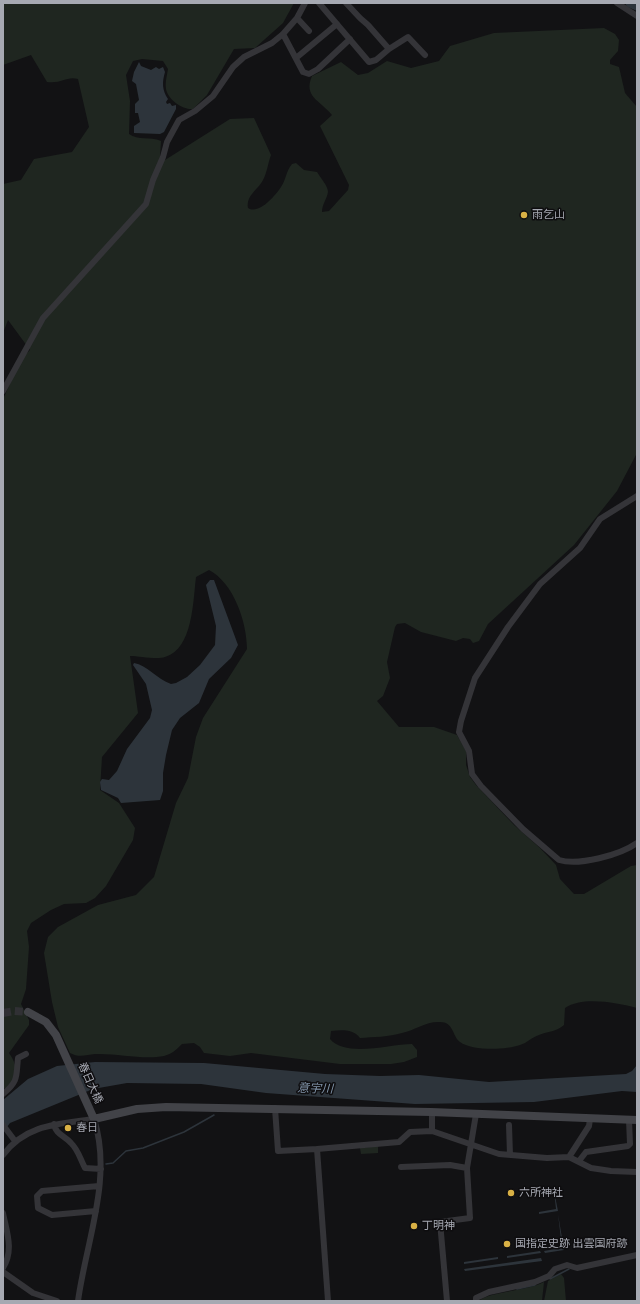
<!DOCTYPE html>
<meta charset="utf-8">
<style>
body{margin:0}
#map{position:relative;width:640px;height:1304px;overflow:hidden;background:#121214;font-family:"Fira Sans Condensed",sans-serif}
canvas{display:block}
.frame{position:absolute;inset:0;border:4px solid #a6a9b2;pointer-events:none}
</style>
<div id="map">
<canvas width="640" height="1304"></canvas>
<div class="frame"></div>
</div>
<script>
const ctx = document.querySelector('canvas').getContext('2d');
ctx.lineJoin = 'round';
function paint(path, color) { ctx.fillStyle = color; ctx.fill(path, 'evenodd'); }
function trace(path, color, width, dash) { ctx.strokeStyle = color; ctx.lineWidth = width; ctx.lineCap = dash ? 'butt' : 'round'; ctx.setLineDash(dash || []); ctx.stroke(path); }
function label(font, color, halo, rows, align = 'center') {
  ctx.font = font + ' "Fira Sans Condensed","Noto Sans JP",sans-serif'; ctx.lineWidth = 3; ctx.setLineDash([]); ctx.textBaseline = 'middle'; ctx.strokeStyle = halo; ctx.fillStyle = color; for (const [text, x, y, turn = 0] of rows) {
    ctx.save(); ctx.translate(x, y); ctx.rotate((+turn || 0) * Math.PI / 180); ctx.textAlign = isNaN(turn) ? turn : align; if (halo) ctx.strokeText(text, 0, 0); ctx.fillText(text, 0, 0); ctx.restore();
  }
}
const green = new Path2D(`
 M3,3h291l-11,20 -28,25 -21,1 -27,46 -14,14c-10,1 -25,-9 -27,-20 -1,-7 1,-13 2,-20l-5,-8 -21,-2 -9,2 -7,14 4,26 -1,33c9,7 21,2 32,7l-1,15 5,4 65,-41 24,-1 17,37c-3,8 -4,18 -8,25 -5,10 -17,15 -15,28 11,7 27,-12 33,-21 5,-7 5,-16 11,-23l4,-1 8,7 13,2c3,5 11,14 11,20 -1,7 -6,12 -6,20l7,-1 19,-21 1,-5 -29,-59 12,-11c-12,-15 -29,-18 -20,-39l29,-14 17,13 10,-2 19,-12 24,7 28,-7 11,-15 44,-13 110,-5 11,6 4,6 -1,11 -8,9v4l9,3 6,26 12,14v346l-20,38 -43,54 -86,79 -9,17 -6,2 -3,-4 -7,-1 -7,3 -35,-9 -16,-9 -8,1 -2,3 -8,35 3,16 -7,18 -6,5 22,26h35l23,8 9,16v14l4,12 6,8 38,40 26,23 16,17 4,14 14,15h10l47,-28 6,-1v143c-20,-5 -54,-12 -72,0l-1,17c-8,7 -16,6 -25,10 -7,2 -12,8 -19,10 -14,5 -48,6 -60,-3 -8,-6 -6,-20 -20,-20 -13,-1 -25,8 -38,11 -13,4 -29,4 -42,5 -7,-9 -18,-8 -29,-7l-1,8c16,19 60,5 82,5l5,6v7l-13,5 -13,2h-51l-89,-11 -21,3 -26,-3 -4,-6 -6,-4 -12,1c-5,5 -10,10 -18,12 -21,4 -47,-3 -69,-2 -9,1 -16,4 -25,-1l-12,-26 -6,-25 -8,-49 4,-16 10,-10 40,-22 38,-10 18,-18 22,-74 12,-25 8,-41 7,-19 44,-69c0,-26 -13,-66 -38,-79l-13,7c-3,24 -3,72 -31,80 -8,3 -26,-1 -35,-1l8,57 -36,44 -2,33 19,13 16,25 -2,12 -27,46 -11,12 -9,5 -22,1 -13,6 -20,13 -4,8 2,16 -3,42 -5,15 8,16v5l-20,28c9,12 8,22 1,34l-7,2v-690l19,-41 8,-8 -22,-30 -5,13v-149l18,-4 13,-21 38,-7 17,-25 -11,-48c-12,-3 -16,5 -31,3l-16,-27 -28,10z
 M378,1146v7l-17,1 -1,-6z
 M561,1274l3,4 2,23h-22l4,-20z
 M544,1282l-2,19h-63c8,-9 49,-10 65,-19z`);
const water = new Path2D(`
 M139,62l2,4 10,4 5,-3 3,2 4,-2 2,5c-3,10 -3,18 3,27l-2,3 1,2 3,-1 2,3 4,-1v4l-12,23 -4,2 -26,-1v-7l6,-4 -2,-9h-3v-9l4,-4 -3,-16 -4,-3 2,-9z
 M210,580h4l24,65 -7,13 -22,21 -10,24 -19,15 -8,12 -6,25 -3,18v18l-3,9 -39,3 -3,-5 -17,-8 -1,-8 2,-3 7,1 8,-9 10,-22 23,-31 2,-8 -6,-26 -13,-19 1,-2c13,2 23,16 37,21l5,-1 11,-6 13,-12 15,-20 1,-19 -10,-41z
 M95,1062l109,1 121,11 55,2 39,-1 70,7 137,-8 6,-3 5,-6v27l-15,-1 -88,11 -119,2 -149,-11 -65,-9 -74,-1 -34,6 -83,34 -7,9v-32l25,-21 29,-13z
 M554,1191l4,20 -19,3v-2l17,-3z
 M558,1214l6,36 -19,3 -1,-2 18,-3z
 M540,1251l1,2 -34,5v-2z
 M498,1257v2l-34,5v-2z
 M541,1258l1,3 -77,10 -1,-2z`);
const stream = new Path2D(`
 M106,1164l7,-1 13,-12 17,-3 41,-16 30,-17
 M550,1279l19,-10
 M517,1289l18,-4`);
const river = new Path2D(`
 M630,3l7,3`);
const secondaryTunnel = new Path2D(`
 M3,1013l11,-2 14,1`);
const street = new Path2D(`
 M319,3l50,59 7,-2 13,-11
 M346,3l14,15 8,7 21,24 19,-12 17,18
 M617,3l20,13
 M297,18l12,13
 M283,34l20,38 6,2 9,-5 32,-30
 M296,58l41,-34
 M3,391l40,-73 103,-114 7,-24 10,-23 4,-15 12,-22 16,-9 18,-15 20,-29 11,-10 28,-14 11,-9 14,-16 8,-15
 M637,496l-37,23 -20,29 -40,36 -32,43 -33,51 -14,43 -2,11 10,19 3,23 9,12 42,43 36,31c20,6 61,-5 78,-17
 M3,1094c16,-13 13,-18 15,-36l8,-4
 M275,1108l3,43 39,-2 11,152
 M54,1124c2,11 10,11 17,19 8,8 9,16 14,25l16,1
 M3,1125l12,16
 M509,1125l1,30
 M432,1131l67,23 48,4 22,-1 22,11 20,3 26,1
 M317,1149l82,-7 11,-10 22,-1v-19
 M3,1155c23,-31 56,-31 91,-36 19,59 -8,123 -16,182
 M569,1157l20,-31 1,-7
 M579,1161l7,-9 42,-6 2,-2 -1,-24
 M401,1167l49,-2 17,3
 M96,1211l-44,4 -14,-7 -1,-12 5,-5 57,-5
 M3,1213c4,20 11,37 0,55
 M3,1272l30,21 24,8
 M447,1301l-7,-79 30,-4 -3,-50 9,-54
 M476,1301v-3l13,-6 46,-10 14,-6 6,-7 12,-4 10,3 60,-13`);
const secondary = new Path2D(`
 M28,1012l18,10 10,13 38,84 43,-10 29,-2 265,5 206,8`);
const markers = [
 [524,215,4,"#d9b145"],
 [68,1128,4,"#d9b145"],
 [511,1193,4,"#d9b145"],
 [414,1226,4,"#d9b145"],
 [507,1244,4,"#d9b145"]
];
const poiNames = [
 ["雨乞山",532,215],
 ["春日",76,1128],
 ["六所神社",519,1193],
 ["丁明神",422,1226],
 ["国指定史跡 出雲国府跡",515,1244]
];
const streetNames = [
 ["春日大橋",90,1083,66]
];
const waterNames = [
 ["意宇川",315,1089,2]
];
paint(green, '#1f2620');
paint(water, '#2d343b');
trace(stream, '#2d343b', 1.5);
trace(river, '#2d343b', 9);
trace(secondaryTunnel, '#303034', 8, [8, 4]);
trace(street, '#343438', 6);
trace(secondary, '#424348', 8);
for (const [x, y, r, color] of markers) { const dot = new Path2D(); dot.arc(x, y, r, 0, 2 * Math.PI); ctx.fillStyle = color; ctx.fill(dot); trace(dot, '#0e0d0f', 1.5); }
label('11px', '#a6a9b2', '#0e0d0f', poiNames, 'left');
label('11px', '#a6a9b2', '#0e0d0f', streetNames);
label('italic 12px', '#8194a9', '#0e0d0f', waterNames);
</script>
